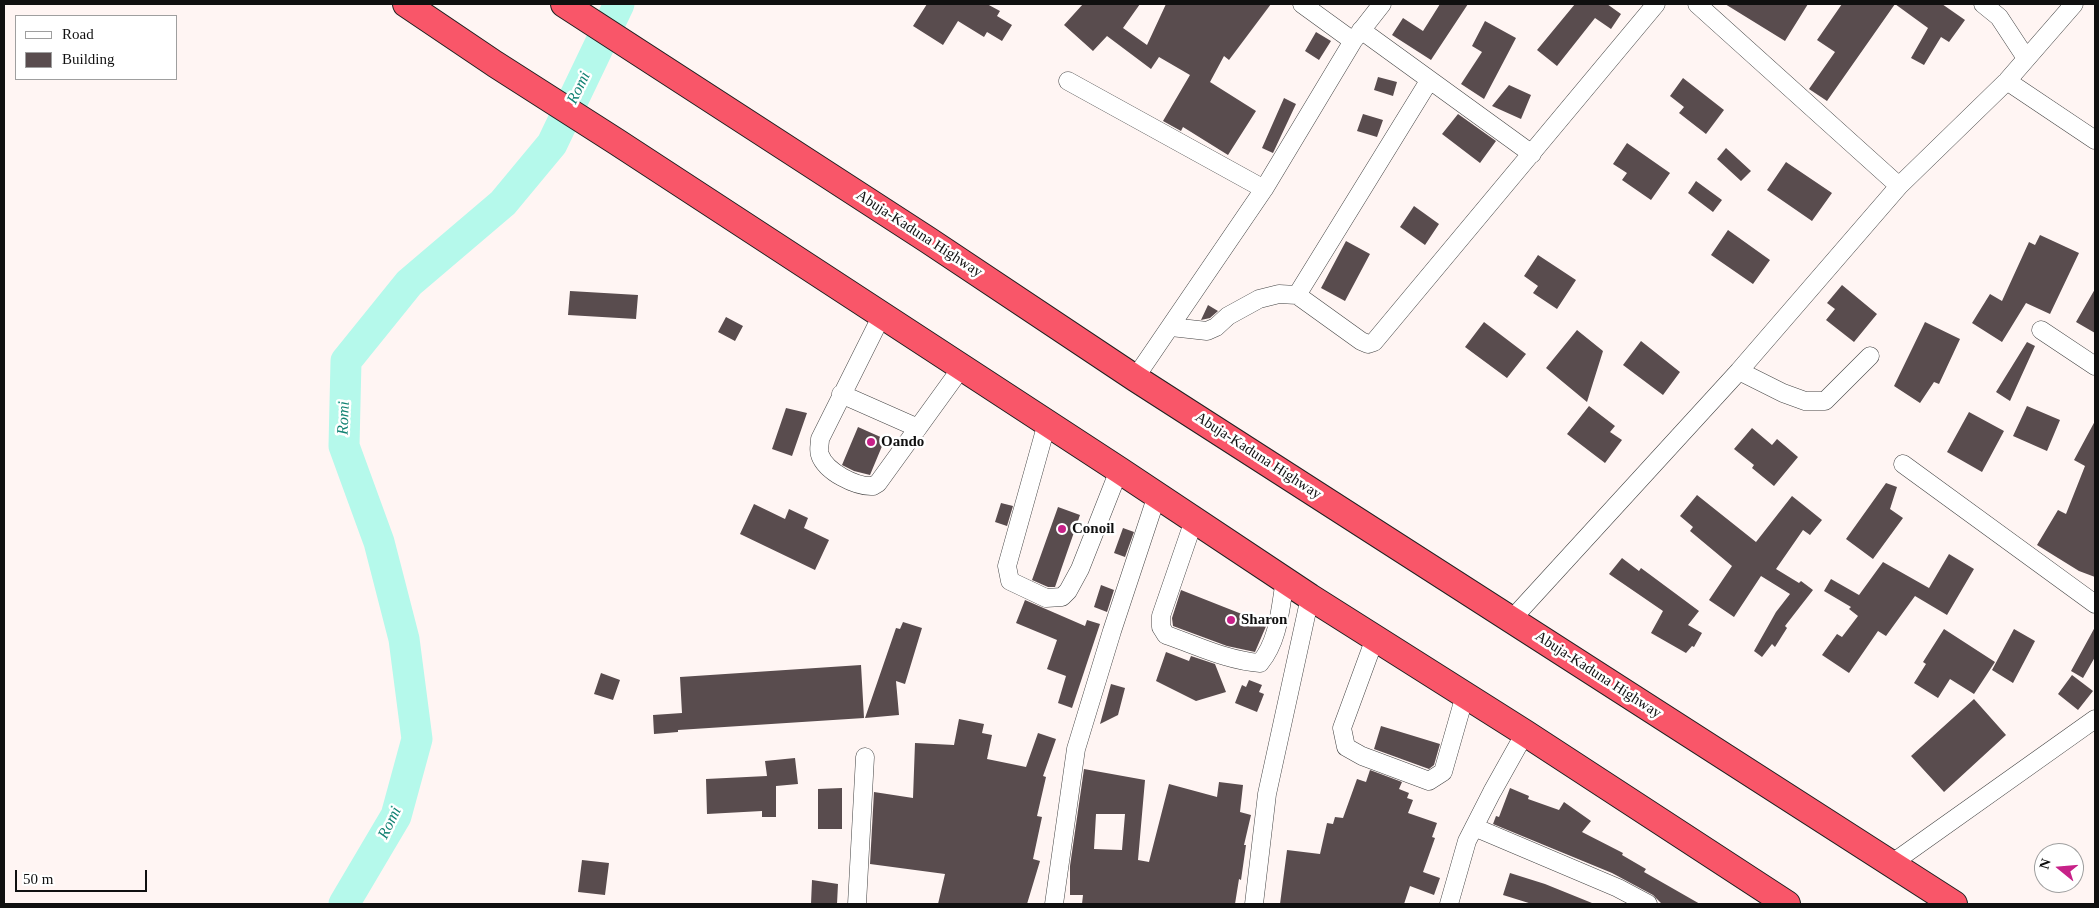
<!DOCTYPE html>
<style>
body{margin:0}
#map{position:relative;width:2099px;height:908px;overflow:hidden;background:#fff5f3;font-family:"Times New Roman",serif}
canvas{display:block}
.frame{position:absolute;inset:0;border:5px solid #101010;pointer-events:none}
.legend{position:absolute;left:15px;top:15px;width:162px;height:65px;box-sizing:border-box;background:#fff;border:1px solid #9f9f9f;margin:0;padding:6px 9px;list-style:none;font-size:15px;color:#101010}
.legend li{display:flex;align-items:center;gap:10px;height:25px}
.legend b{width:25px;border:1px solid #9f9f9f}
.north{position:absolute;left:2034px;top:843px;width:50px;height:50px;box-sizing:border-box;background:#fff;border:1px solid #9f9f9f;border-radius:50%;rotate:287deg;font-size:14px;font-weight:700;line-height:20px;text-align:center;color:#101010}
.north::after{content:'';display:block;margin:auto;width:18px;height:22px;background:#c72188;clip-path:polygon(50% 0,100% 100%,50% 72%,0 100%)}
.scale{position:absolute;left:15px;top:870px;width:132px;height:22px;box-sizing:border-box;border:2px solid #101010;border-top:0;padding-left:6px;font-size:15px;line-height:18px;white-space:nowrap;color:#101010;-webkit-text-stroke:4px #fff;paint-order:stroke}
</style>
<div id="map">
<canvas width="2099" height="908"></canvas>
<div class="frame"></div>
<ul class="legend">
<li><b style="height:6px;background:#fff"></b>Road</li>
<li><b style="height:14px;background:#594c4e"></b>Building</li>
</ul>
<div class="north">N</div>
<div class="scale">50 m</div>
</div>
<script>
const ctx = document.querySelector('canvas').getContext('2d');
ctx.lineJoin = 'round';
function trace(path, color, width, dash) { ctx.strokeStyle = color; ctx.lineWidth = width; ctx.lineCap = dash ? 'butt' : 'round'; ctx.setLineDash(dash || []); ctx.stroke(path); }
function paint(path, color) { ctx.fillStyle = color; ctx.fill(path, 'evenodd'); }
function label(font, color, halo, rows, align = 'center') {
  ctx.font = font + ' "Times New Roman",serif'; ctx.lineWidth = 5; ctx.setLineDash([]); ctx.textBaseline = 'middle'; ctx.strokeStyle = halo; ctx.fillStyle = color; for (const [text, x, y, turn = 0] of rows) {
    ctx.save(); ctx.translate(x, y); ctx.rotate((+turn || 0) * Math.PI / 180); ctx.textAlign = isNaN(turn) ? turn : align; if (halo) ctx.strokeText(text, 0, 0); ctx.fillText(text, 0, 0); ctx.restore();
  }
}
const river = new Path2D(`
 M344,904l52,-88 21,-77 -13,-100 -25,-97 -35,-96 2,-85 63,-78 94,-80 49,-59 67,-140`);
const building = new Path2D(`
 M927,4h60l13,7 -3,5 15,9 -10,16 -15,-9 -3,5 -26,-16 -15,24 -30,-19z
 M1083,4h57l-17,24 24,17 19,-41h105l-42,56 -5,-4 -14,26 46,29 -28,44 -45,-28 -2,4 -18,-10 27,-46 -31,-18 -8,12 -44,-33 -14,15 -29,-26z
 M1440,4h28l-37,56 -39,-25 11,-17 20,13z
 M1575,4h32l14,10 -10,15 -16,-11 -38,48 -20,-16z
 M1725,4h83l-23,37z
 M1842,4h100l23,16 -16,22 -8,-5 -17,28 -13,-7 17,-30 -33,-24 -68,97 -18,-12 26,-37 -18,-12z
 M1485,21l31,17 -32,61 -23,-15 21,-32 -10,-6z
 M1316,32l15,9 -12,19 -14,-9z
 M1378,77l19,5 -4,14 -19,-6z
 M1683,78l41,32 -18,24 -27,-21 5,-6 -14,-11z
 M1509,85l22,10 -10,24 -29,-13z
 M1284,98l12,6 -23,49 -11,-5z
 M1363,114l20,6 -6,17 -20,-6z
 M1458,114l38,27 -16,22 -38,-29z
 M1627,143l43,30 -19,27 -29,-20 5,-7 -14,-9z
 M1726,148l25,23 -10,10 -24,-22z
 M1786,162l46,31 -20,28 -45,-31z
 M1696,181l26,19 -9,12 -25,-19z
 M1414,206l25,18 -14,21 -25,-18z
 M1728,230l42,30 -17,24 -42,-29z
 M2040,235l39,18 -29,61 -24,-11 -24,39 -30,-19 18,-29 12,7 27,-59 6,3z
 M1346,241l24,13 -25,47 -24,-13z
 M1538,255l38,25 -19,29 -24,-16 5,-7 -14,-10z
 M1842,285l35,29 -23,28 -28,-22 9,-11 -8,-6z
 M2095,289v44l-19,-11z
 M570,291l68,4 -2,24 -68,-4z
 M1208,305l10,6 -8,7 -9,2z
 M726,317l17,9 -8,15 -17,-9z
 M1484,322l42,32 -19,24 -42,-31z
 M1925,322l35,17 -21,45 -5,-2 -14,21 -26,-17z
 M1577,330l26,21 -16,51 -41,-34z
 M1641,341l39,31 -17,23 -40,-30z
 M2027,342l8,4 -25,55 -14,-9z
 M1589,406l26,20 -5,6 12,8 -17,23 -38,-29z
 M2027,406l33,14 -13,31 -34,-15z
 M786,408l21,5 -15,43 -20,-7z
 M1969,412l35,19 -22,41 -35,-20z
 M2095,421v156l-16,-6 -42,-26 21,-35 8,4 19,-48 -11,-6z
 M858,427l27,12 -15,36 -16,-4 -12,-6z
 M1752,428l20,17 5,-6 21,18 -24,29 -22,-18 2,-3 -20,-16z
 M1886,483l11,4 -7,22 13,9 -30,41 -27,-20z
 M1697,495l59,47 36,-46 30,24 -12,15 -7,-5 -27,39 23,14 2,-2 12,9 -28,36 2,2 -12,19 -3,-3 -10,13 -8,-6 22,-39 14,-18 -29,-18 -27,41 -25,-17 23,-34 -42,-35 3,-4 -13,-11z
 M1001,503l12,3 -6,20 -12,-4z
 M754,504l31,15 4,-10 19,9 -4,10 25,12 -14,30 -75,-36z
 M1058,507l22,8 -25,72h-7l-16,-7z
 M1123,528l11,4 -9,25 -11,-4z
 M1949,554l25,15 -27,46 -32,-19 -29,40 -8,-5 -29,42 -27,-18 15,-21 5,3 16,-21 -9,-7 2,-2 -27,-16 7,-12 28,16 24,-33 46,26z
 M1622,558l17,13 2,-3 58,43 -11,14 14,8 -8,14 -2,-1 -6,7 -35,-20 12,-22 -54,-37z
 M1101,585l13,5 -7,22 -13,-5z
 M1181,590l86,34 -12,28 -28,-6 -54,-20 -1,-8z
 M1025,600l60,26 2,-6 13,4 -28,84 -14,-5 8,-27 -19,-7 10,-29 -41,-17z
 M903,622l19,6 -17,56 -9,-3 3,34 -34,3 31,-90 4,1z
 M2095,627v30l-12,21 -12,-7z
 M1944,629l51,33 -21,32 -24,-15 -12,19 -24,-15 12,-19 -3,-2z
 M2014,629l21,12 -22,42 -21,-13z
 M1166,652l23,9 2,-5 24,8 11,28 -30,9 -40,-20z
 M861,665l3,53 -186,12v2l-24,2 -1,-19 29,-2 -2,-36z
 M601,673l19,7 -7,20 -19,-6z
 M2072,675l21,16 -15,19 -20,-16z
 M1249,680l13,5 -3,7 5,2 -7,18 -22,-9 7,-18 4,2z
 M1111,684l14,4 -7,27 -18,9z
 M1974,699l32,36 -62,57 -33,-36z
 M959,719l25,5 -2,9 10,2 -5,24 39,8 12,-34 18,6 -13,37 3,1 -9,39 5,1 -9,42 7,2 -13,43h-89l7,-30 -75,-10 4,-72 39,6 2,-55 39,2z
 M1381,726l59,18 -6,21 -5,4 -55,-20z
 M795,758l3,26 -22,2v31h-14v-6l-55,3 -1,-35 61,-3 -2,-15z
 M1084,769l61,11 -7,80 11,2 20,-78 48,13 2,-15 24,3 -3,27 11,3 -7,30h2l-5,35 -2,-1 -4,25h-153l1,-9h-13v-29zM1096,814h29l-3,36 -28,-1z
 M1370,770l32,12 -3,7 10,4 -2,5 6,2 -5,13 29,10 -5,14 3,1 -12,34 17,6 -6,17 -24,-9 -6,18h-124l7,-54 33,4 7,-31 6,1 2,-7 8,1 14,-39 9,3z
 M842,788v41h-24v-40z
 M1510,788l19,8 -1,3 31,11 5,-8 27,19 -9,11 41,21 -1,2 24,14 -2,3 56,32h-38l-9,-9 -41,-22 -119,-49 3,-8 3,1z
 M582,860l27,3 -4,32 -27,-3z
 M1510,873l35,11 47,19v1h-60l-29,-9z
 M812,880l26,4 -1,20h-26z`);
const minor = new Path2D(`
 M1302,4l51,37
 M1697,4l202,182
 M1983,4l16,13 27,41
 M1361,30l171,124
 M1068,81l196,108
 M2007,81l88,59
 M1297,295l132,-214
 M882,315l-62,124c0,5 -2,12 0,16 6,17 36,32 53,31l5,-3 84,-116
 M1171,327l36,4 9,-4 12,-11 31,-17 20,-5 18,1 64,46 7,3 6,-2 282,-338
 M2041,330l54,36
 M1739,371l44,22 22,8h20l45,-45
 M1135,378l129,-189 89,-148 29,-37
 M841,394l77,34
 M1047,423l-40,143 3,15 36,17 16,-1 6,-6 12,-22 39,-99
 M1903,464l192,140
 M1194,520l-33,96v11l5,8c30,10 62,26 94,28 19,-23 20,-54 25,-83
 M1512,619l227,-248 160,-185 108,-105 67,-77
 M1375,638l-33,90 4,19 16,9 67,25 14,-9 22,-77
 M1474,827l144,61 30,16
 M1891,864l204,-145
 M857,904l8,-147
 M1054,904l22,-155 36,-118 45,-136
 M1254,904l13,-110 43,-197
 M1449,904l18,-63 25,-49 33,-59`);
const highway = new Path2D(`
 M406,4l89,60 122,78 502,328 191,127 215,136 262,171
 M564,4l364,236 207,138 819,526`);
const markers = [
 [871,442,5,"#c72188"],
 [1062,529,5,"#c72188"],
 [1231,620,5,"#c72188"]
];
const streetNames = [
 ["Abuja-Kaduna Highway",919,234,33],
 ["Abuja-Kaduna Highway",1258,456,33],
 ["Abuja-Kaduna Highway",1598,675,33]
];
const poiNames = [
 ["Oando",881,442],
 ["Conoil",1072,529],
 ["Sharon",1241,620]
];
const waterNames = [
 ["Romi",579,88,-64],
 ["Romi",344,418,-88],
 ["Romi",390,823,-64]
];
trace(river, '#b5f9eb', 31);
paint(building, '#594c4e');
trace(minor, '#434343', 19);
trace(highway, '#212121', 28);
trace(minor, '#fff', 18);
trace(highway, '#f95669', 26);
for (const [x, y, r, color] of markers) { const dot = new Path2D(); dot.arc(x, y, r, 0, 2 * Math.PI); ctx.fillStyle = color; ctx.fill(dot); trace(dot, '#fff', 2); }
label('15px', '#101010', '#fff', streetNames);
label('bold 15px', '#101010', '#fff', poiNames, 'left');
label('italic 16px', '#128273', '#fff', waterNames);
</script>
